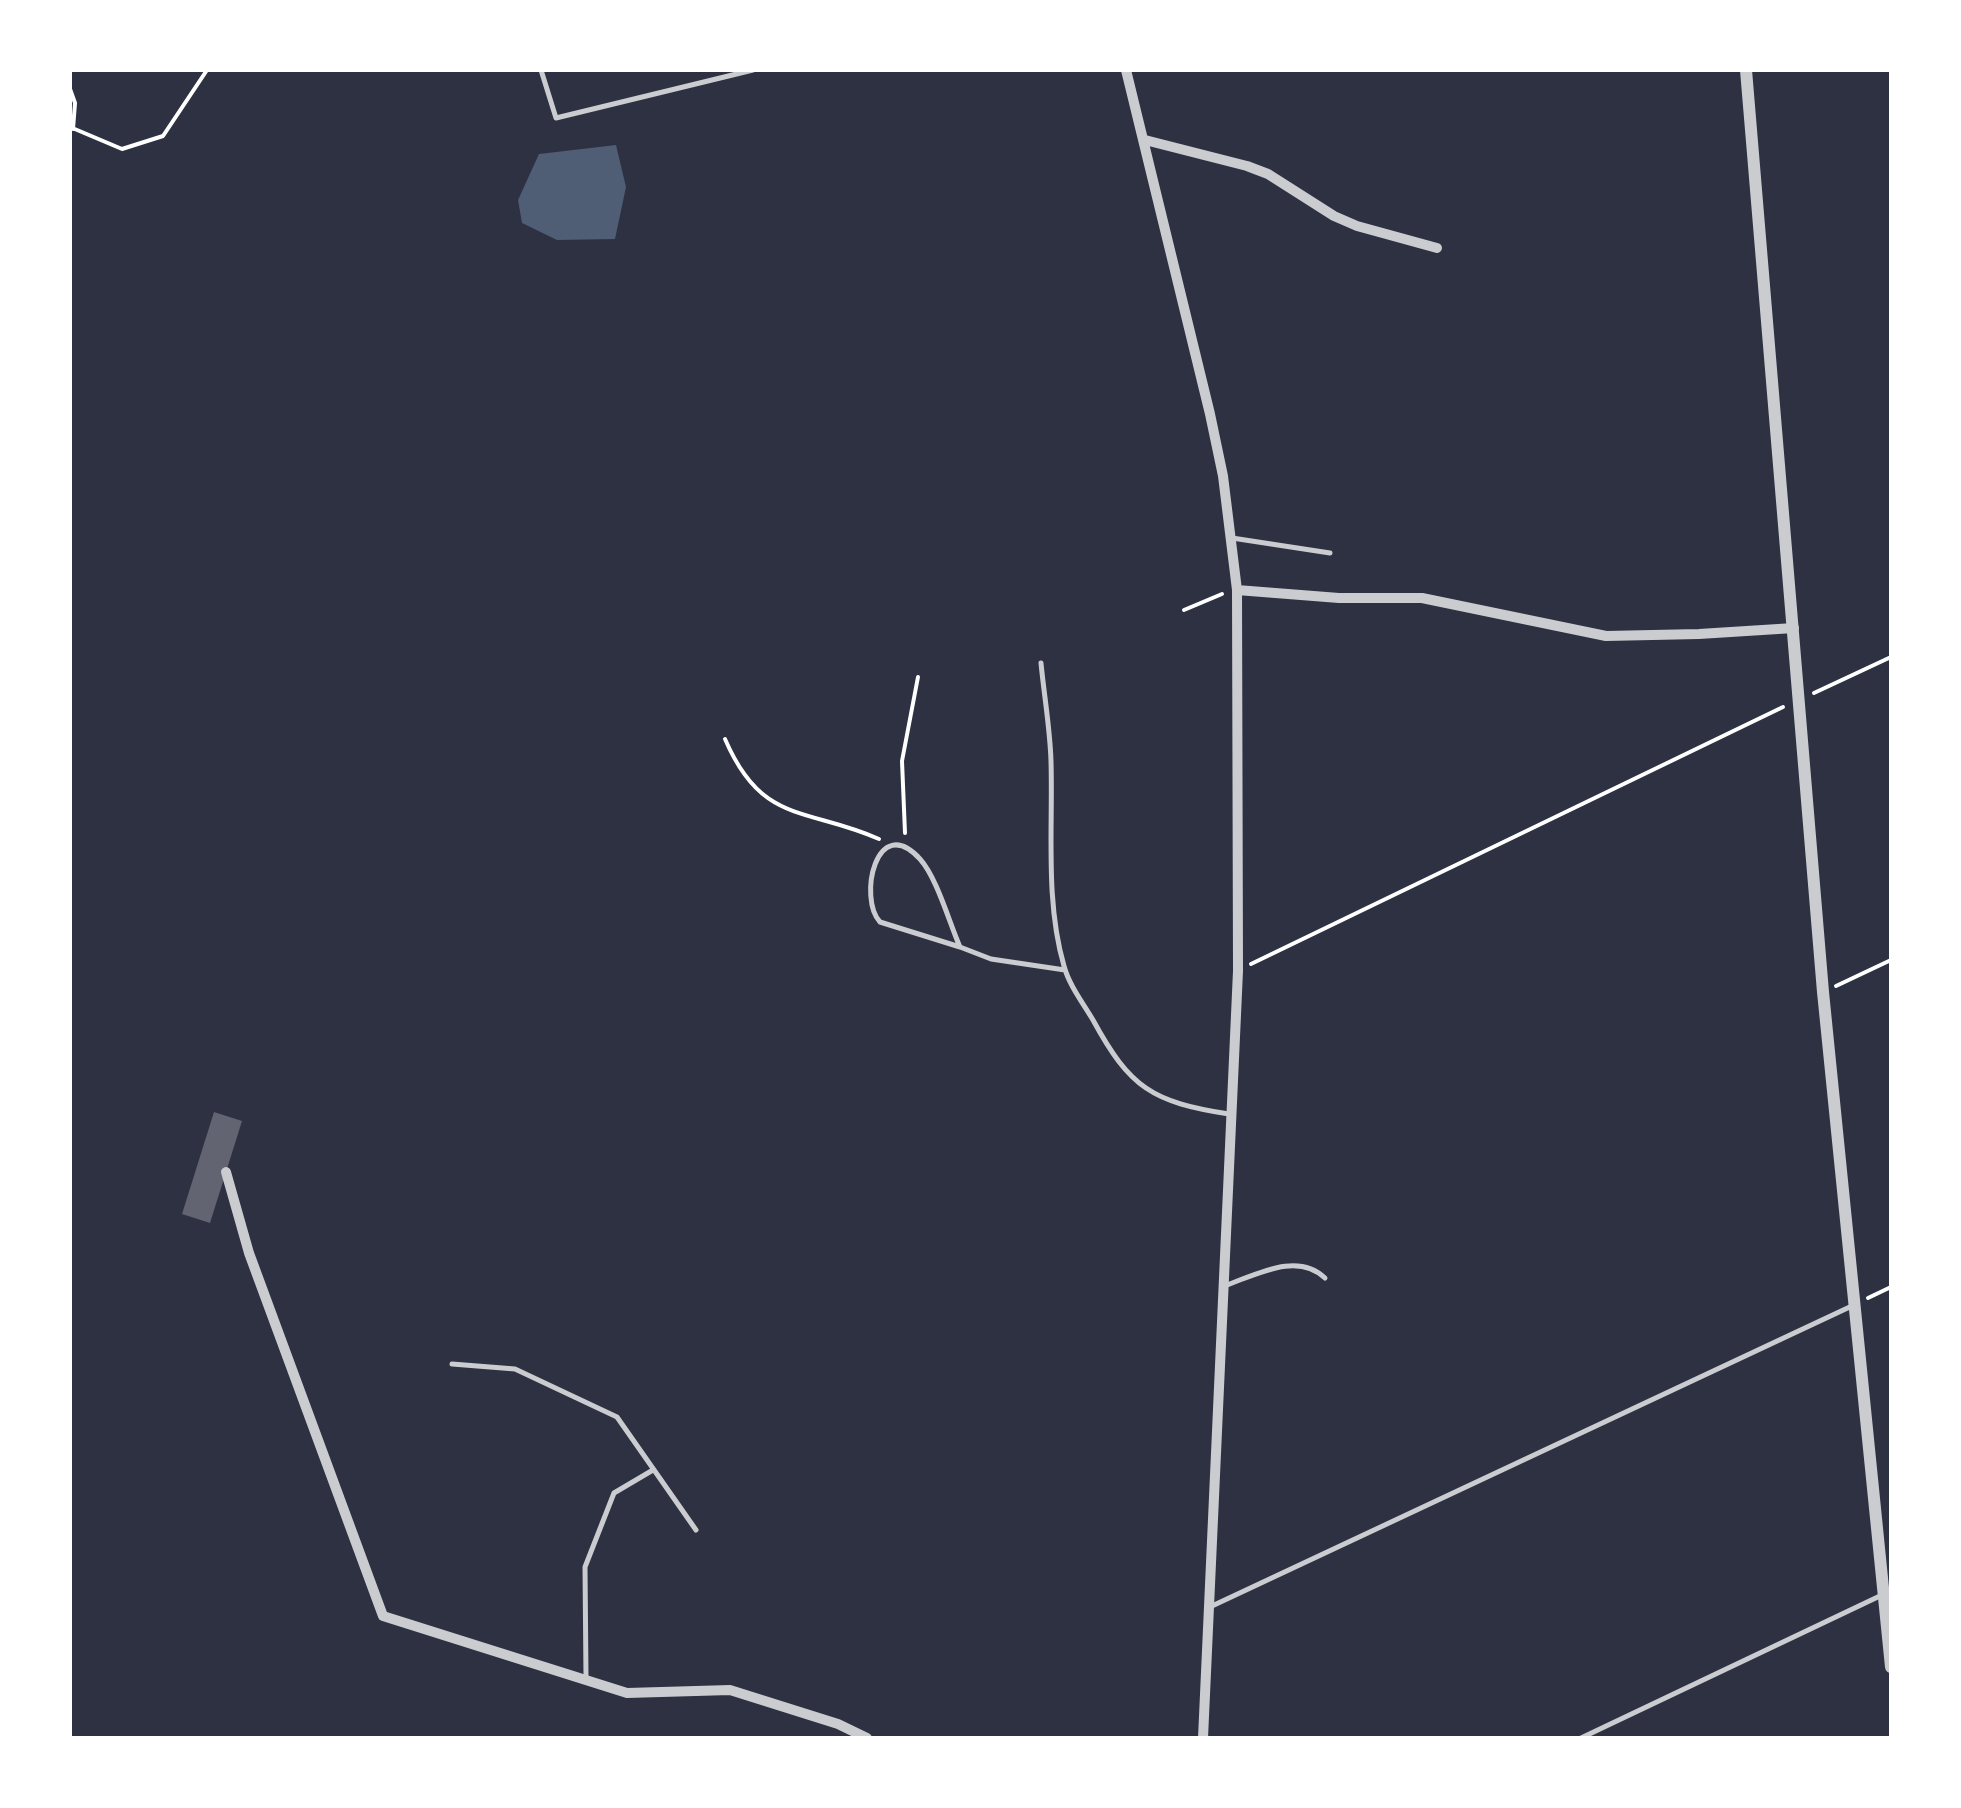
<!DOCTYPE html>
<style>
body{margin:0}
#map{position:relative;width:1961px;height:1808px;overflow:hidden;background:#2d3142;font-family:"Zilla Slab",serif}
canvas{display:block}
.frame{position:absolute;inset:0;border:72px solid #fff;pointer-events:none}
</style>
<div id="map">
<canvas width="1961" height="1808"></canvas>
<div class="frame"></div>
</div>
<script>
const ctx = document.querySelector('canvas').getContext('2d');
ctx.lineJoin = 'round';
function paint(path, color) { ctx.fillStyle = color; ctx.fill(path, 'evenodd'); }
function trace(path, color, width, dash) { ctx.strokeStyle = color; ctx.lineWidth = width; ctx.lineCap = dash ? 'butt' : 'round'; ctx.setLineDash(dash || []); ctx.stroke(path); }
const water = new Path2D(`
 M616,145l10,42 -11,52 -58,1 -35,-17 -4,-23 21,-46z`);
const building = new Path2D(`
 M214,1112l28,9 -32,102 -28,-9z`);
const path = new Path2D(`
 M70,89l5,14 -2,26
 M70,127l52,22 41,-13 44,-66
 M1184,610l38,-16
 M1814,693l77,-36
 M725,739c37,86 81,68 154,100
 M905,833l-3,-72 16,-84
 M1251,964l532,-257
 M1836,986l55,-26
 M1868,1298l23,-11`);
const service = new Path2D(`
 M541,70l15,48 197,-48
 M1232,538l98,15
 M1041,663c3,32 9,65 10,98 2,67 -6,140 13,205 5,19 19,37 29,54 37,68 59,82 136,94
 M960,947l-80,-25c-22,-23 -4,-111 40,-63 17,19 29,63 40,88l31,12 74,11
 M1224,1286c32,-11 73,-35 101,-8
 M452,1364l63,5 102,48 79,113
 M1212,1606l642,-301
 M586,1677l-1,-110 29,-74 39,-23
 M1581,1738l301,-143`);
const minor = new Path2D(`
 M1126,70l84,344 13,62 14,114 1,381 -35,767
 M1145,140l102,26 21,8 66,42 23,10 80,22
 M1237,590l102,8h83l184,38 93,-2 95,-6
 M226,1172l23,81 134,363 244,77 103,-3 108,34 29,14`);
const tertiary = new Path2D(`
 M1746,70l77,922 68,675`);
paint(water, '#4f5d75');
paint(building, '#626471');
trace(path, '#fff', 4);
trace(service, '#caccd0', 5);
trace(minor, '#caccd0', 10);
trace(tertiary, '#caccd0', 12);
</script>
